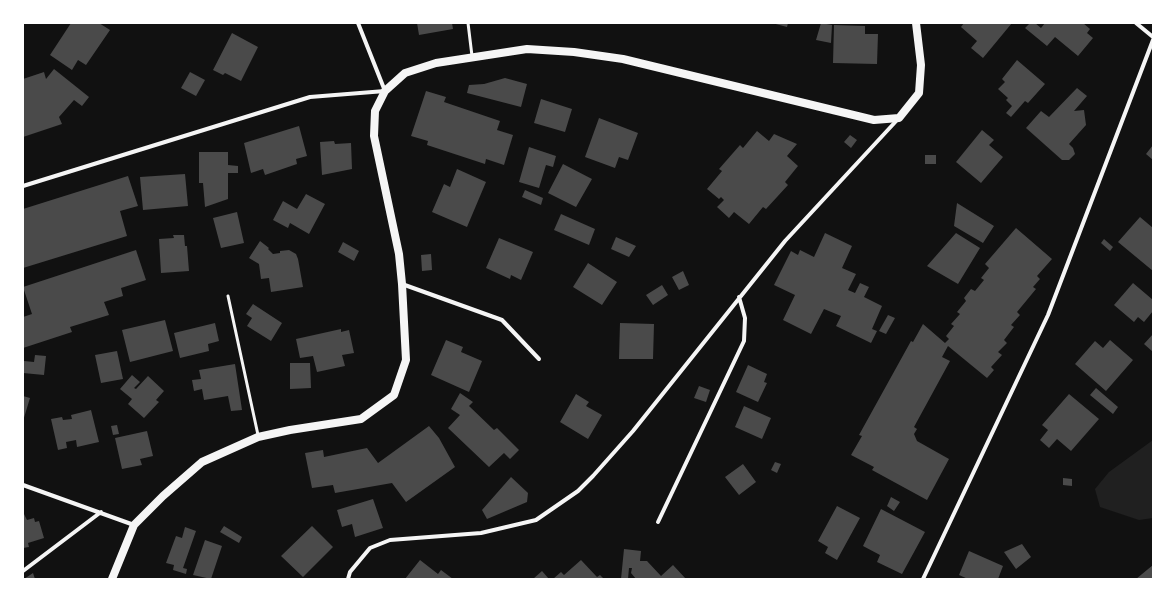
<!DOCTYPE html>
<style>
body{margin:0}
#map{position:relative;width:1176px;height:602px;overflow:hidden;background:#111;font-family:"Exo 2",sans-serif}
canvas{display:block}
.frame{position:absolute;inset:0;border:24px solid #fff;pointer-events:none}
</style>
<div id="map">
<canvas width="1176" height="602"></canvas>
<div class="frame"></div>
</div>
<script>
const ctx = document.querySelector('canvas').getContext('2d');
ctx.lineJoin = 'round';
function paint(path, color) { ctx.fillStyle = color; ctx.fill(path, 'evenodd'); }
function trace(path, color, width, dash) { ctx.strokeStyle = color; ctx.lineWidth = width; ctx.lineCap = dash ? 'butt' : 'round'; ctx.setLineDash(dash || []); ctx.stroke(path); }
const green = new Path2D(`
 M1153,440v78l-14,2 -39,-13 -5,-18 14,-17z`);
const building = new Path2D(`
 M71,23h28l11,7 -24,35 -8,-5 -6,10 -22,-15z
 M417,23h35l1,6 -34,6z
 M772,23h16l-1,4z
 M821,23l11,2 -1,18 -15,-3z
 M964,23h48l-29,35 -12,-10 6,-7 -16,-14z
 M1030,23h5l6,5 4,-5h38l7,6 -3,4 6,5 -15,18 -23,-19 -8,9 -22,-18z
 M834,25l31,1v8h13l-1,30 -44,-1z
 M232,33l26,14 -17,34 -16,-8 -2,2 -10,-5z
 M1017,60l28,24 -17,19 -3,-2 -14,16 -5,-4 6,-7 -6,-6 2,-2 -10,-9 7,-7 -3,-3z
 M54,69l35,28 -7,9 -8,-6 -15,17 3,7 -39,13v-58l21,-7 2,7z
 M190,72l15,8 -9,16 -15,-8z
 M505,78l22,6 -6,23 -54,-14 2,-8 15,-1z
 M1077,88l10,8 -13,15 10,-1 2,15 -17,19 4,4 2,6 -6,6h-7l-36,-32 15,-17 8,6z
 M426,91l20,6 -2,5 56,19 -3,9 16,5 -9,30 -18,-6 -1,5 -58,-19 1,-4 -17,-5z
 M541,99l31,10 -7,23 -31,-9z
 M599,118l39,15 -10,27 -9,-3 -4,11 -30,-11z
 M299,126l8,30 -11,3 1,5 -32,11 -2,-6 -12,4 -7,-30z
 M982,130l12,10 -5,5 14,12 -22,26 -25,-21z
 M757,131l12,10 5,-7 23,10 -10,12 11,10 -13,16 3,3 -22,24 -3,-2 -14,17 -15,-12 -5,6 -12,-11 7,-7 -3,-3 -2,2 -12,-10 15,-18 -3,-2 21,-24 3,3z
 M850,135l7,5 -6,8 -7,-6z
 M334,141l1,3 16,-1 1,26 -30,6 -2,-33z
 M1153,145v15l-7,-6z
 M529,147l27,9 -3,11 -7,-2 -7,23 -20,-6z
 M199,152h29v13l10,1v7h-10v26l-23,8 -2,-24h-4z
 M925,155h11v9h-11z
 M563,164l29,15 -16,28 -28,-14z
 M457,169l29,13 -19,45 -35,-15 12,-28 6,3z
 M185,174l3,32 -45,4 -3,-33z
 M128,176l10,30 -18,5 7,25 -104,32v-59z
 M525,190l18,8 -2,7 -19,-8z
 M306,194l19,10 -16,30 -19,-11 -2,5 -15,-8 10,-19 14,8z
 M957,203l37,23 -11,17 -29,-17z
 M237,212l7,31 -23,5 -8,-30z
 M561,214l34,15 -6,16 -35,-15z
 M1140,217l13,11v43l-35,-29z
 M1016,228l36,31 -15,17 3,3 -7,8 3,2 -19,23 3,3 -9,10 3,2 -10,13 3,3 -9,9 4,3 -11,12 3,3 -7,8 -39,-32 -6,11 8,4 -36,66 3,2 -3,5 3,7 32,18 -22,41 -55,-30 2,-3 -23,-12 11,-19 -3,-1 52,-94 2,1 10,-18 22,19 4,-4 -3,-3 8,-10 -3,-2 9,-10 -3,-2 9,-11 -2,-3 7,-9 4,2 9,-11 -3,-2 8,-10 -4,-4z
 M825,233l27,13 -10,22 14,6 -8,16 7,3 5,-10 9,4 -5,10 18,9 -10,23 5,2 -6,12 -35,-17 5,-10 -17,-7 -13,25 -28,-14 12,-25 -21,-10 17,-34 7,4 2,-5 14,7z
 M956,233l24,15 -22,36 -31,-18z
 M173,235h11l1,11h2l2,25 -28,2 -2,-34 15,-1z
 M616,237l20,9 -7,11 -18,-8z
 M499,238l34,14 -12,28 -10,-5 -1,4 -24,-11z
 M1104,239l9,8 -3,4 -9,-8z
 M260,241l9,7 -1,1 5,5 7,-1v-2l9,-1 7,4 2,5 5,28 -32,5 -2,-14 -8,1 -2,-15 -10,-6z
 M343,242l16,9 -5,10 -16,-9z
 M136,250l10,30 -25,8 2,8 -19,6 5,13 -39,12 2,5 -49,16v-31l9,-3 -9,-27z
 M431,254l1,16 -10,1 -1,-16z
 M588,263l29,19 -15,23 -29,-18z
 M683,271l6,14 -10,5 -7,-13z
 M1133,283l20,17v11l-9,11 -6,-5 -4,5 -20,-17z
 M662,285l6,10 -15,10 -7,-10z
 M253,304l29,19 -11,18 -24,-15 5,-8 -6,-4z
 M888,315l7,3 -9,16 -7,-3z
 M165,320l8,31 -43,11 -8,-32z
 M215,323l4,18 -11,3 1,7 -29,7 -6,-25z
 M620,323l34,1 -1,35h-34z
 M341,329v3l8,-2 5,23 -12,2 3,11 -28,6 -4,-16 -13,2 -4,-19z
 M1153,334v18l-9,-8z
 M446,340l17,7 -2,5 21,9 -13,31 -38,-17z
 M1110,340l23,20 -27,31 -31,-27 20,-23 8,7z
 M117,351l6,28 -22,4 -6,-28z
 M35,355l11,1 -2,19 -21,-2 1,-12 10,1z
 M290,363h20l1,25 -21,1z
 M235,364l7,46 -11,1 -3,-15 -24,4 -2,-11 -8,2 -2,-11 9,-1 -2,-9z
 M748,365l19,9 -3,8 3,1 -9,19 -22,-10z
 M132,375l8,7 -6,6 2,1 12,-13 16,15 -8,9 3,2 -15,16 -16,-14 4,-5 -12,-10z
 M699,386l11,4 -4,12 -12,-4z
 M1096,388l22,19 -5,7 -23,-19z
 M460,393l13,9 -4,4 25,24 3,-2 22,22 -9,9 -6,-6 -15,14 -41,-39 12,-13 -9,-6z
 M576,394l13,8 -3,4 16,9 -14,24 -28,-17z
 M1069,394l30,25 -28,32 -14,-12 -8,9 -9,-8 8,-10 -6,-5z
 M23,396l7,2 -7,23z
 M744,406l27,12 -9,21 -27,-12z
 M91,410l8,32 -22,5 -1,-7 -10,2 1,6 -9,2 -7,-31 11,-2 1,3 9,-1 -1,-4z
 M117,425l2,9 -6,1 -2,-9z
 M429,426l10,12 16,29 -49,35 -14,-19 -57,10 -2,-8 -21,3 -7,-35 18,-3 1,7 43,-9 11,15z
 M147,431l6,25 -13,3 2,6 -20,4 -7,-31z
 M775,462l6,2 -4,9 -6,-3z
 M743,464l13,18 -17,13 -14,-18z
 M511,477l17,16 -1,9 -40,17 -5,-9z
 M1063,478l9,1v7l-9,-1z
 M891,497l9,5 -6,9 -7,-5z
 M373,499l10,29 -28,9 -3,-13 -10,3 -5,-17z
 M837,506l23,12 -23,42 -12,-7 3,-6 -10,-6z
 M881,509l44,23 -23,42 -25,-12 3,-7 -17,-9z
 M23,512l4,8 7,-2 1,4 4,-1 5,17 -16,5 1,4 -6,1z
 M224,526l18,11 -3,6 -19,-11z
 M312,526l21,21 -30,30 -22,-21z
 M185,527l11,4 -13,37 4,1 -1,5 -13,-4 1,-5 -8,-2 10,-27 6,2z
 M205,540l17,6 -11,33 -18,-4z
 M1022,544l9,13 -15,12 -12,-17z
 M624,549l17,2 -1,10h7l14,15 12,-11 13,14h-50l-5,-6 1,-5h-3l-1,11h-7z
 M969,551l34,15 -5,13h-30l-9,-4z
 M420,560l18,14 3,-4 12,9h-48z
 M581,560l16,17 3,-2 4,4h-51l8,-7 3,3z
 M1153,565v14h-17z
 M542,571l7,8h-16z
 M33,573l2,6h-11z`);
const service = new Path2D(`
 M468,23l4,33
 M228,296l30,139`);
const minor = new Path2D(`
 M1136,23l17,14
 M23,186l287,-89 75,-6 -27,-68
 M402,284l100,36 37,39
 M23,485l111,40
 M658,522l86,-181 1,-23 -6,-21
 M23,571l78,-59
 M348,579l2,-7 20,-24 20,-8 91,-7 55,-13 42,-29 15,-15 40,-45 152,-190 113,-122
 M923,579l125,-264 105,-275`);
const secondary = new Path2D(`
 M112,579l22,-54 29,-29 39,-34 56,-25 32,-7 71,-11 33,-24 12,-35 -4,-76 -3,-30 -25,-118 1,-25 10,-20 20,-18 31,-10 91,-14 47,3 49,7 251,61 25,-2 20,-25 2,-28 -5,-42`);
paint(green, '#202020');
paint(building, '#4a4a4a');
trace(service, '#f5f5f5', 3);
trace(minor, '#f5f5f5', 4);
trace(secondary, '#f5f5f5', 8);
</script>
